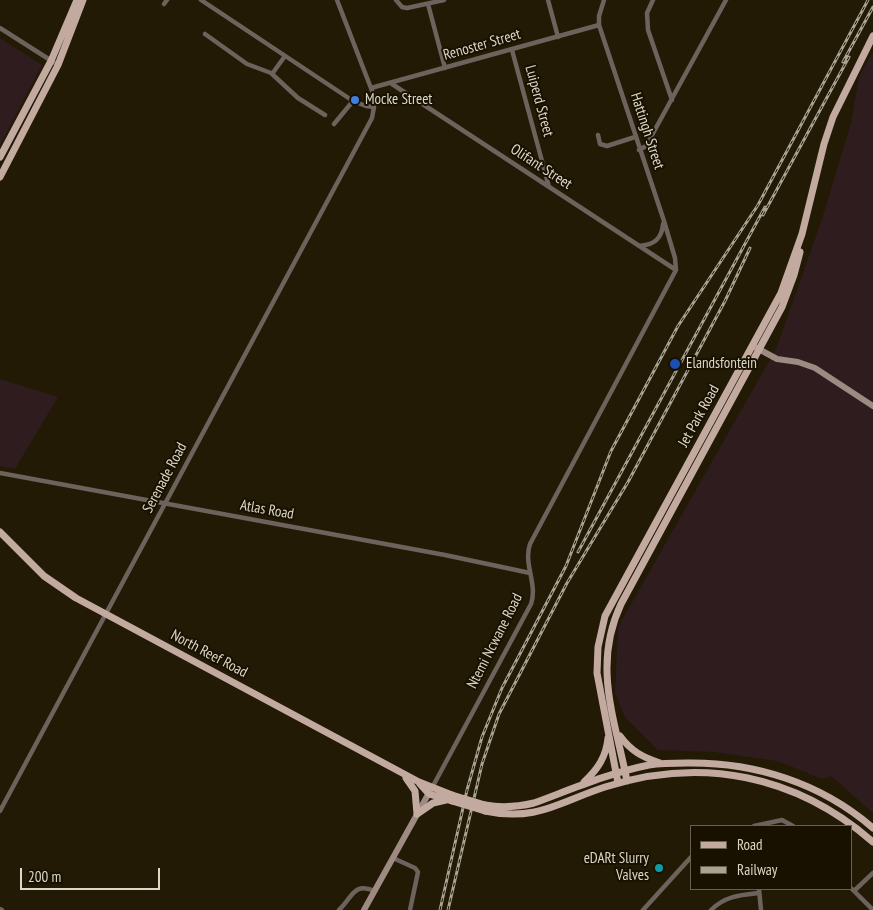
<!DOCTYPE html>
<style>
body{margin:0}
#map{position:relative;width:873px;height:910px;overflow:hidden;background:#221a04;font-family:"PT Sans Narrow",sans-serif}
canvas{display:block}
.legend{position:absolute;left:690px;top:825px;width:162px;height:65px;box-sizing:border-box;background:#191100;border:1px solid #676050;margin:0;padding:6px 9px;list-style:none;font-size:15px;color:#dcd7c9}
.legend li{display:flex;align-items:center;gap:10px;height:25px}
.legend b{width:25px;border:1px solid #676050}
.scale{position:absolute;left:20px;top:868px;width:140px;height:22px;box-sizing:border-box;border:2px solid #dcd7c9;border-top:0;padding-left:6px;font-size:15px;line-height:18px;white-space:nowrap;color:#dcd7c9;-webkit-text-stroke:4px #191100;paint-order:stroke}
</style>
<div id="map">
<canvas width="873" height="910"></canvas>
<ul class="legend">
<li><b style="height:6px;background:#c3aaa0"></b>Road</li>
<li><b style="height:6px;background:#a9a393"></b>Railway</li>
</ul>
<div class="scale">200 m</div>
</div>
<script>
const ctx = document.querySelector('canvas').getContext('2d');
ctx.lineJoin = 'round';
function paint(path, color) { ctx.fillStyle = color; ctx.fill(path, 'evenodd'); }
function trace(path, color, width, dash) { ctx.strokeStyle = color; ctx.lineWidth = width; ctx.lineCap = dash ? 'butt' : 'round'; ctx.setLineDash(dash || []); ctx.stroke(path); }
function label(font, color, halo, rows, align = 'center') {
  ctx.font = font + ' "PT Sans Narrow",sans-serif'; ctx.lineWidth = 4; ctx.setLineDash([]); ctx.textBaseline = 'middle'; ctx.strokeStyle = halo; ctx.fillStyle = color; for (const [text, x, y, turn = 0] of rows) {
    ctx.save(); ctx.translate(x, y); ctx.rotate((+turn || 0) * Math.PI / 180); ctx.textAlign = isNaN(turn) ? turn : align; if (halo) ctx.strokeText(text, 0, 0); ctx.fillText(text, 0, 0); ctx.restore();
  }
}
const industrial = new Path2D(`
 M0,38l42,27 -42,80z
 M873,51v762l-42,-37 -8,3 -46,-18 -63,-9 -56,-2 -33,-33 -10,-24 3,-66 158,-278 45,-127 30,-99 8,-46z
 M0,379l58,18 -43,72 -15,-3z`);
const street = new Path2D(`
 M201,0l152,101 13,5 8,1
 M396,0l6,7 5,1 37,-8
 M548,0l10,37
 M653,0l-6,13 1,17 24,70
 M164,4l3,-4
 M428,4l17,64
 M0,28l58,37
 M205,34l42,30 24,9 27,25 27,17
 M512,50l37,137
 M272,74l13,-18
 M392,84l284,186
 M371,88l228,-63
 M334,124l19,-23
 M598,135l2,9 7,2 28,-9
 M639,150l7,-4 80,-146
 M639,246c15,-1 23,-7 24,-22
 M0,473l445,82 85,18
 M433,786l98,-182c7,-20 -8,-40 -1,-60l146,-274 -1,-12 -11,-37 -65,-196v-9l5,-16
 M0,811l372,-693 2,-11v-11l-37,-96
 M754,826l28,-6 11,6
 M393,858l22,10 3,4 -8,38
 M759,889l2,21
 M852,889l21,21
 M854,891l19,-18
 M0,909l2,1
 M339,910c14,-13 14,-28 36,-19
 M643,910l49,-54
 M711,910c14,-14 29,-15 48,-17`);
const secondary = new Path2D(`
 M755,347l22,12 21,3 17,6 58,38
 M364,910l66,-119`);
const primary = new Path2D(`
 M0,157l51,-96 26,-61
 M0,177l58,-112 25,-65
 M0,532l44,44 32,22 343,184 33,13
 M620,736c11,15 22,21 40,27
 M406,778l9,13 2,23
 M627,781c-12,-62 -35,-115 -6,-177l161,-297 12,-32 6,-23
 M584,782c14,-13 22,-25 24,-44
 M618,783l-21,-110 1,-26 7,-31 176,-323 21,-59 22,-90 9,-27 40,-81
 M420,784l9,10 23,7
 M485,805c17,3 32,2 49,-2 38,-14 75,-30 115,-38 13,-2 26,-2 38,-2 68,-1 134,20 186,65
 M485,811c51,11 74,-9 120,-24 97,-31 191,-12 268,55
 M417,814l16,-11 13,-3`);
const rail = new Path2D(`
 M843,62l30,-55
 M763,215l86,-158
 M578,552l187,-345
 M440,910l27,-120 15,-53 20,-49 64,-122 45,-115 67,-125 80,-121 110,-205
 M448,910l34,-146 17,-50 68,-131 61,-101 97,-181 25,-53`);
const primaryBridge = new Path2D(`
 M452,795l33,10
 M452,801l33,10`);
const markers = [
 [355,100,5,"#3f7fe0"],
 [675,364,6,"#1a4fb4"],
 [659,868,5,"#0f9aa8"]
];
const streetNames = [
 ["Renoster Street",482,45,-16],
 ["Luiperd Street",539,101,75],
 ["Hattingh Street",647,131,72],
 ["Olifant Street",541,167,33],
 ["Jet Park Road",699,416,-61],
 ["Serenade Road",165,478,-62],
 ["Atlas Road",267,510,10],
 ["Ntemi Ncwane Road",495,641,-63],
 ["North Reef Road",209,654,28]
];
const poiNames = [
 ["Mocke Street",365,100],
 ["Elandsfontein",686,364],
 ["eDARt Slurry",649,859,"right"],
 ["Valves",649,876,"right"]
];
paint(industrial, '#2f1c1e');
trace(street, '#6e625d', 4.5);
trace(secondary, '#9d8a83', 6);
trace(primary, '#c3aaa0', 7);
trace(rail, '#a9a393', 3);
trace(rail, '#191100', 1, [4]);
trace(primaryBridge, '#c3aaa0', 7);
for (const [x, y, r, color] of markers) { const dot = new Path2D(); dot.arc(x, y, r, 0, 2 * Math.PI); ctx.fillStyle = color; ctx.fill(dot); trace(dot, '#191100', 2); }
label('15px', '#dcd7c9', '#191100', streetNames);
label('15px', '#dcd7c9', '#191100', poiNames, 'left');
</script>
